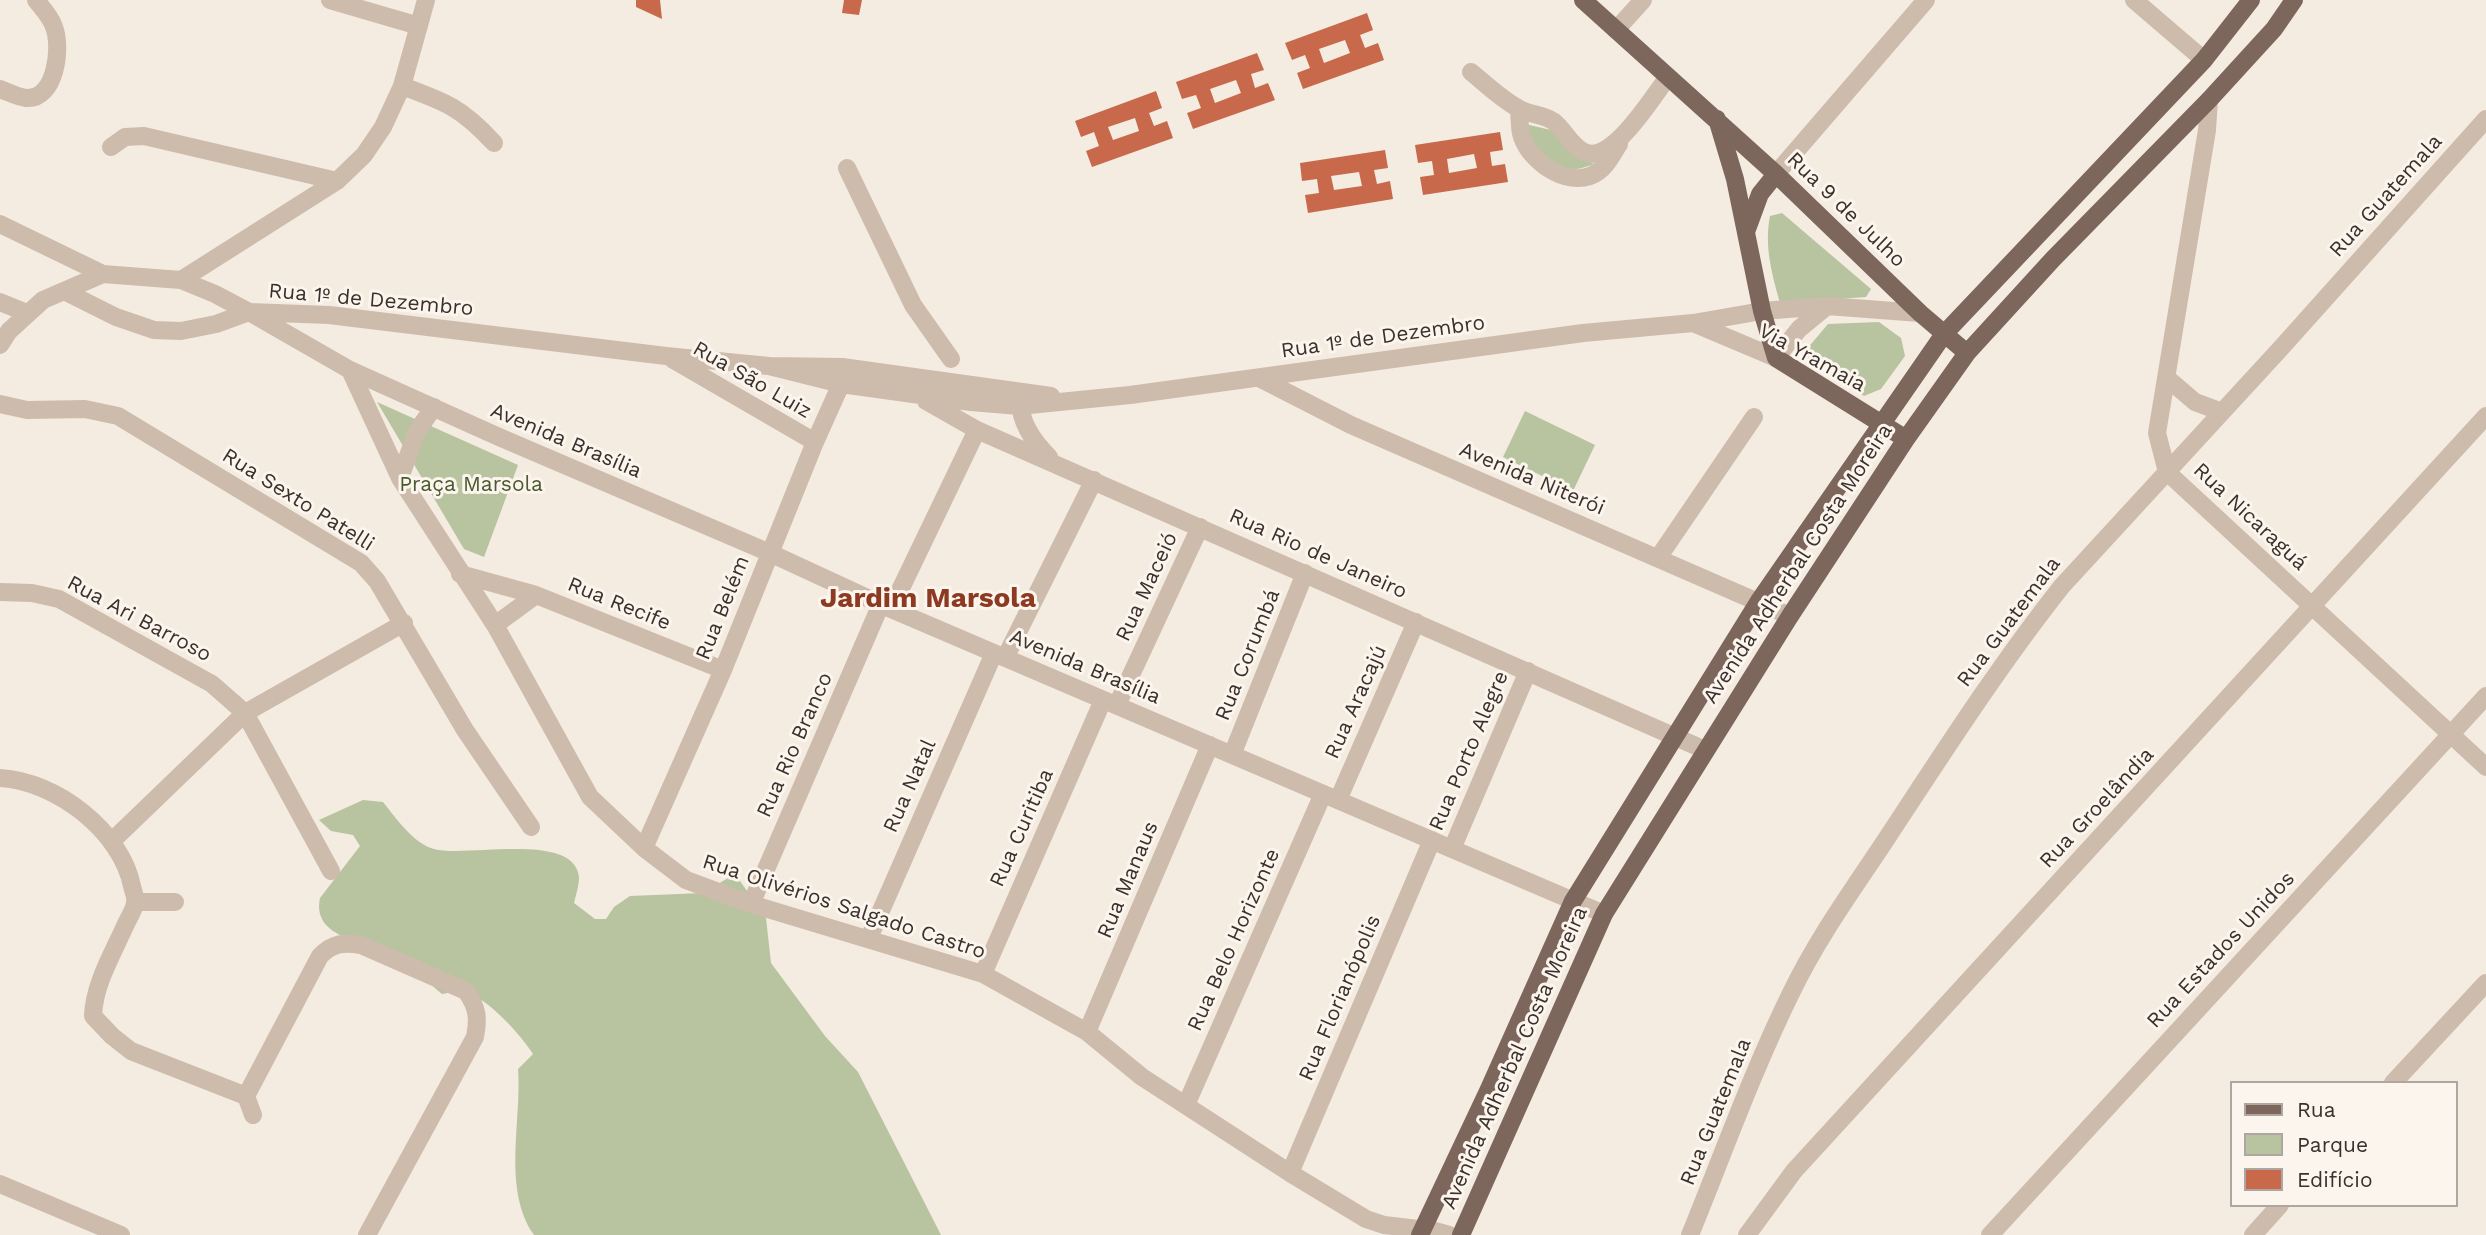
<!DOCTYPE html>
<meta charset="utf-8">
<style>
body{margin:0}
#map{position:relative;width:2486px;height:1235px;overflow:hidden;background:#f4ebe1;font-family:"Work Sans",sans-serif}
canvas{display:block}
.legend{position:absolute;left:2230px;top:1081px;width:228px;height:126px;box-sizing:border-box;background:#fbf5ee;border:2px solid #aea6a0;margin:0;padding:9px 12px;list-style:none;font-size:21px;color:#3b302b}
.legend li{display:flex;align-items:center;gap:14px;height:35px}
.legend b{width:35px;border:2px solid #aea6a0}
</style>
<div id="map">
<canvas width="2486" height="1235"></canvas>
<ul class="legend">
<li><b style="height:9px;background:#7d675c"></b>Rua</li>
<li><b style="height:19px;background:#b8c4a0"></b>Parque</li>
<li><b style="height:19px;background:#c8694b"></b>Edifício</li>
</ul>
</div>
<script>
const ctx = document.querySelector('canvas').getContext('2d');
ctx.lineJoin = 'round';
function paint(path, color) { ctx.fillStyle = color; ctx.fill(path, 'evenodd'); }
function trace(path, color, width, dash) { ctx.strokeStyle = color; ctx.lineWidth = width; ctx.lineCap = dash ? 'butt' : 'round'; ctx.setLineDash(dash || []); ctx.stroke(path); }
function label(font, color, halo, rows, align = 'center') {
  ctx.font = font + ' "Work Sans",sans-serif'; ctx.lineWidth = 6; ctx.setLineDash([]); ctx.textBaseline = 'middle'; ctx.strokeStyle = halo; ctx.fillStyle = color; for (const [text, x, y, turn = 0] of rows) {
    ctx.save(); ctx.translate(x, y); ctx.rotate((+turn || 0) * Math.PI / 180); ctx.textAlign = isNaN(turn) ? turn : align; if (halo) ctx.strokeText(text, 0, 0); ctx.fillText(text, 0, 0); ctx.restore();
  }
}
const green = new Path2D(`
 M1525,124l26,6 27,25 16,9c-9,3 -18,7 -28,5 -20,-5 -38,-27 -41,-45z
 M1782,213l89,76 -5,8 -86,6c-8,-29 -16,-57 -10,-87z
 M1879,322l22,16 4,18 -24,33 -17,7 -63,-40 27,-32z
 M377,402l141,63 -34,92 -20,-8z
 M1525,411l70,34 -22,46 -70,-34z
 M363,800l20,2c12,15 31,42 51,47 32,9 140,-18 145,28 0,8 -3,18 -5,26l21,16h11l8,-12 16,-11 73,-3 25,-15 12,3 26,37 5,45 54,73 33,36 83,163h-407c-32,-46 -12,-114 -16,-166l15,-15c-13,-20 -46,-57 -70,-63 -7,-2 -14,2 -21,3 -15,-12 -31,-30 -47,-39 -27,-13 -84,-16 -75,-57l40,-52 -7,-11 -22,-4 -12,-11z`);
const building = new Path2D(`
 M636,0h24l2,19 -26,-12z
 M844,0h18l-3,15 -17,-2z
 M1367,13l6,17 -13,5 5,13 13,-5 6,17 -81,29 -6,-16 13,-5 -5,-13 -13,5 -7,-17zM1345,40l5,13 -26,10 -5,-14z
 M1257,53l7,17 -13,4 4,14 13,-5 7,17 -82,29 -6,-16 14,-5 -5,-13 -14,4 -6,-17zM1236,80l5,13 -26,10 -5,-14z
 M1156,91l6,17 -13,5 5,13 13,-5 6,17 -81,29 -6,-16 13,-5 -5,-14 -13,5 -6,-16zM1135,118l4,13 -26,9 -5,-13z
 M1500,132l3,18 -13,2 2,14 13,-2 3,18 -85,13 -3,-18 14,-2 -2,-14 -14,2 -3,-18zM1474,154l3,14 -28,5 -2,-14z
 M1385,150l3,18 -14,2 3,14 13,-3 3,18 -85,14 -3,-18 14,-2 -2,-14 -15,2 -2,-18zM1359,172l3,14 -28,4 -3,-14z`);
const minor = new Path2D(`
 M330,0l89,26
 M2134,0l70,60
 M1616,30l27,-30
 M1471,72c15,12 30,27 47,36 11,7 25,6 35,13 12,9 17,24 31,31 28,13 69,-56 84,-75
 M402,86c44,16 60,22 92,57
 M0,89c8,3 18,8 26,9 30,2 36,-51 28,-71 -3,-10 -12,-19 -18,-27
 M2209,100l-2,30 -50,303 10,39 319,295
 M1519,110c1,8 0,19 3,27 10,28 51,54 77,34 9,-6 14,-18 20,-27
 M111,147l14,-10 19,-1 193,45
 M847,168l66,137 38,54
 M1776,174l150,-174
 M0,224l103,50
 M181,280l156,-99 27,-26 19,-28 19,-41 24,-86
 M66,292l50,25 38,13 27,1 35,-7 33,-12 80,3 337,41 103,10 73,1 209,29
 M0,302l27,11
 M1693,323l83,35 23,-29 28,-23
 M0,345l9,-14 34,-31 60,-26 78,6 34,14 34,18 101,58 149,67 271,116 121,56 713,305
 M672,359l143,83
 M769,366l72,18 130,18 48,4 111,-11 453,-62 110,-10 69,-12 65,-5 93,7
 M350,370l50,108 95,147 95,172 54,51 42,32 65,24 232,70 104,58 55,45 148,96 76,46 18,6 51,6 14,4
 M1259,378l92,47 439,191
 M2167,378l28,24 27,10
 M1020,396c-1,25 12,44 29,61
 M926,401l51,29 728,320
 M0,404l27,6 58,-1 33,7 243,147 16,18 88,149 66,97
 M400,478l17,-47 17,-24
 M1658,558l96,-141
 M460,574l76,21 187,75
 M0,592l32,1 27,6 153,85 33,29 86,158
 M891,609l86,-179
 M495,625l41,-30
 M1005,658l89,-178
 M1117,705l83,-178
 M1232,755l73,-182
 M0,778c56,3 121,53 132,108 1,5 4,11 3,16 0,7 -7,17 -10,24 -13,29 -31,59 -32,90l19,20 19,15 115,45
 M1338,800l78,-178
 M112,841l133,-128 159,-90
 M644,848l79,-178 92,-228 26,-58 10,-1
 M1452,849l76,-178
 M135,902h40
 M751,904l130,-300
 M869,938l125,-285
 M983,974l120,-274
 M1087,1032l123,-287
 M2393,1083l93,-100
 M1186,1105l137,-311
 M253,1115l-7,-19 74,-140c13,-13 23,-14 41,-11l105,46c11,16 13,26 9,46l-108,198
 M1290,1173l142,-333
 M0,1184l121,51
 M1690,1235c33,-81 63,-165 102,-244 26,-54 62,-103 95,-153 56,-85 111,-171 175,-252l219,-238 205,-229
 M1747,1235l47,-64 692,-755
 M1990,1235l496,-539
 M2253,1235l27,-30`);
const major = new Path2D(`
 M1583,0l193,174 144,139 47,40
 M1717,119l18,60 27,132 14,47 130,81
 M1746,232l14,-38 16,-20
 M1420,1235l68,-144 85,-190 186,-300 185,-267 260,-274 47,-60
 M1461,1235l143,-321 186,-298 116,-177 61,-86 22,-24 64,-70 156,-159 65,-71 20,-29`);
const streetNames = [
 ["Rua Guatemala",2386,196,-48],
 ["Rua 9 de Julho",1846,210,44],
 ["Rua 1º de Dezembro",371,300,5],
 ["Rua 1º de Dezembro",1383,337,-8],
 ["Via Yramaia",1812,358,29],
 ["Rua São Luiz",752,380,30],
 ["Avenida Brasília",566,441,23],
 ["Avenida Niterói",1532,479,23],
 ["Rua Sexto Patelli",298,500,32],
 ["Rua Nicaraguá",2250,517,43],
 ["Rua Rio de Janeiro",1318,554,24],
 ["Avenida Adherbal Costa Moreira",1798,564,-57],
 ["Rua Maceió",1147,587,-65],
 ["Rua Recife",619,604,22],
 ["Rua Belém",723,608,-68],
 ["Rua Ari Barroso",139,619,28],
 ["Rua Guatemala",2009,622,-53],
 ["Rua Corumbá",1248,655,-68],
 ["Avenida Brasília",1085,667,23],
 ["Rua Aracajú",1356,702,-66],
 ["Rua Rio Branco",795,745,-66],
 ["Rua Porto Alegre",1469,751,-67],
 ["Rua Natal",910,786,-66],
 ["Rua Groelândia",2097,808,-47],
 ["Rua Curitiba",1022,828,-66],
 ["Rua Manaus",1128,880,-67],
 ["Rua Olivérios Salgado Castro",844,907,18],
 ["Rua Belo Horizonte",1234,940,-66],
 ["Rua Estados Unidos",2221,950,-47],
 ["Rua Florianópolis",1340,998,-67],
 ["Avenida Adherbal Costa Moreira",1515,1058,-66],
 ["Rua Guatemala",1716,1112,-68]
];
const parkNames = [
 ["Praça Marsola",471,485]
];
const districtNames = [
 ["Jardim Marsola",928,599]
];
paint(green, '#b8c4a0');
paint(building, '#c8694b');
trace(minor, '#cdbbac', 18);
trace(major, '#7d675c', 18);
label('21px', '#3b302b', '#fbf5ee', streetNames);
label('21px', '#4a5a2e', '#fbf5ee', parkNames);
label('bold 28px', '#8c3b22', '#fbf5ee', districtNames);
</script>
